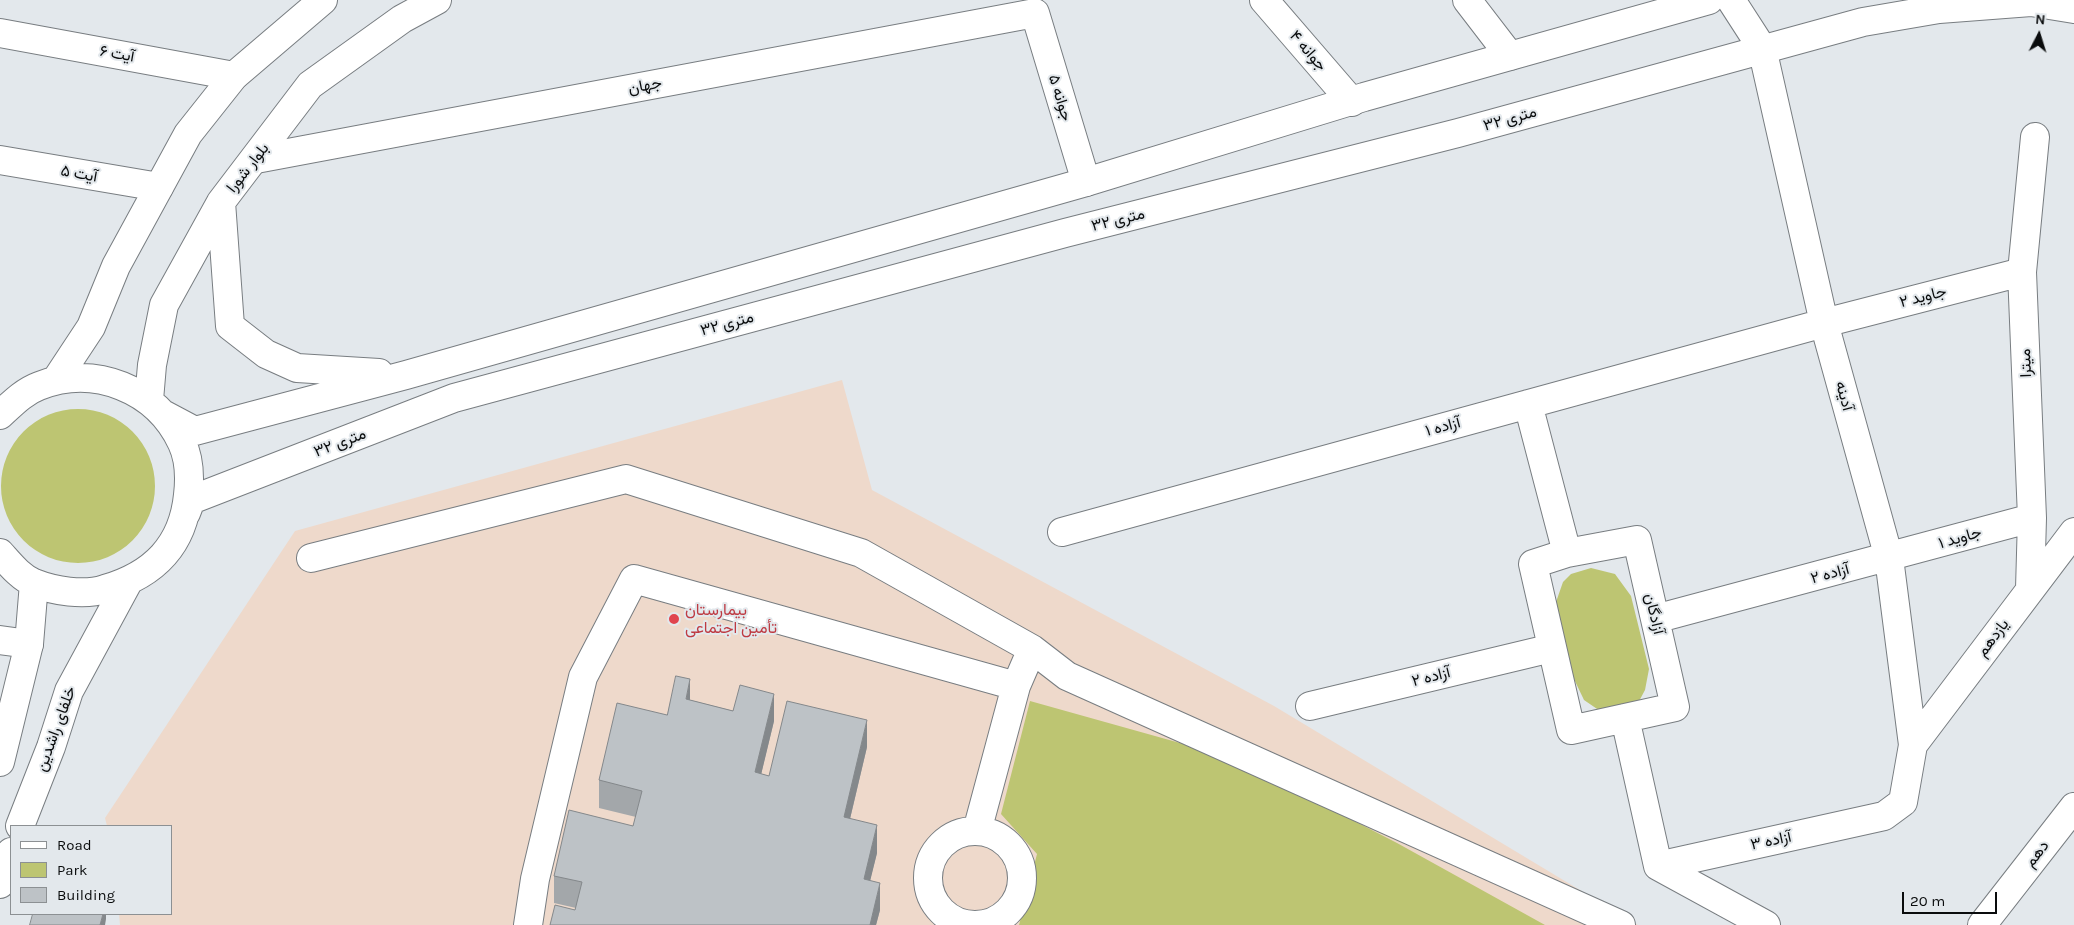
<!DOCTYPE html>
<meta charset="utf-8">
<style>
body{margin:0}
#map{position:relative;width:2074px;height:925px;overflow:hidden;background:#e3e8ec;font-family:Karla,sans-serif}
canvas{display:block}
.legend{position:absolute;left:10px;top:825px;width:162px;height:90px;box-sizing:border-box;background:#e3e8ec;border:1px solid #8c9093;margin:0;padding:6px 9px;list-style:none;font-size:15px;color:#0a0c0d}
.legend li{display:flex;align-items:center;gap:10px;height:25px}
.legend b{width:25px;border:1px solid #8c9093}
.north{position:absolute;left:2014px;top:10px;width:50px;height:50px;-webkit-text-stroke:4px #e3e8ec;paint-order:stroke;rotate:5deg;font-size:14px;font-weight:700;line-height:20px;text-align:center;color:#0a0c0d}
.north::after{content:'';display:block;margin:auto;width:18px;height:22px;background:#0a0c0d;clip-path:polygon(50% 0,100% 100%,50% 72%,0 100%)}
.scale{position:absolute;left:1902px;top:892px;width:95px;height:22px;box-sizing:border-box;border:2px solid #0a0c0d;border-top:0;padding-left:6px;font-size:15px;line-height:18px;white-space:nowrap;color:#0a0c0d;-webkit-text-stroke:4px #e3e8ec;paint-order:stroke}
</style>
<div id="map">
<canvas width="2074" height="925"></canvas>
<ul class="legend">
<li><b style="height:6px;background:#fff"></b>Road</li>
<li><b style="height:14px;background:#bdc572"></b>Park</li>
<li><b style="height:14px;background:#bdc2c6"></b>Building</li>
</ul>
<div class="north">N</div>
<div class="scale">20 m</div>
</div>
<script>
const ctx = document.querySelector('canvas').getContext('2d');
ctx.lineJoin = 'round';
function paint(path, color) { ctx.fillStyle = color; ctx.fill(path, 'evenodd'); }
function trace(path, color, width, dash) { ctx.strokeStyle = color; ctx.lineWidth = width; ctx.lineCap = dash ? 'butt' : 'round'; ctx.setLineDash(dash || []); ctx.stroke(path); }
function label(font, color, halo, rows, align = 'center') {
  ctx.font = font + ' Karla,Vazirmatn,sans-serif'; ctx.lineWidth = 4; ctx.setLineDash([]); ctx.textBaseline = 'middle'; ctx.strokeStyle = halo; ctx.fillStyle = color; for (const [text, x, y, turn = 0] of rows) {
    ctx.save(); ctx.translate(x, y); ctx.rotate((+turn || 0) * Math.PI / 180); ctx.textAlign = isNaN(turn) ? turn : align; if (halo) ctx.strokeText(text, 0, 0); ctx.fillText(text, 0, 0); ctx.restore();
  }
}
const medical = new Path2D(`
 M842,380l30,110 402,216 364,219h-1518l-1,-11h52v-88h-64l-2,-8 190,-287z`);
const green = new Path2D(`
 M1 486a77 77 0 1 1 154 0a77 77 0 1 1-154 0Z
 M1591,568l24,6 16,22 18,73 -4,21 -8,15 -34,8 -19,-13 -11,-23 -16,-63 -1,-12 7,-20 8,-8z
 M1030,701l200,56 167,86 148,82h-526l18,-71 -36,-40z`);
const minor = new Path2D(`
 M1264,0l88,102
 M1467,0l43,56
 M0,33l234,43
 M256,159l779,-146 51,169
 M0,160l159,27
 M1528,404l39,149
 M1062,532l762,-209 198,-51
 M1637,540l38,167 -104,23 -38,-166 34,-11z
 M311,558l315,-79 235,74 171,96 35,27 554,249
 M2030,589l2,-71 -10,-246 13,-135
 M1655,619l377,-101
 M0,640l29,4
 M1310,706l242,-58
 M1625,718l33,148
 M1913,745l161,-213
 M928 878a47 47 0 1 1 94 0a47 47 0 1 1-94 0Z
 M977,831l39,-145 16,-37
 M1658,866l226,-50 19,-14 10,-57 -24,-187 -65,-235 -62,-275
 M1658,866l108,59
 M528,925l7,-46 48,-202 51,-98 382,107
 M1982,925l92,-118`);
const major = new Path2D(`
 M1731,0l31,48
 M221,202l9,124 36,28 31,14 82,5
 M56,380l35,-53 25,-61 72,-132 46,-58 89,-76
 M149,400l3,-35 12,-60 57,-103 89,-117 92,-66 35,-19
 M163,414l32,17 211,-56 680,-193 278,-85 345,-97
 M0,415c12,-11 23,-23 39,-29 55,-22 118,3 143,57 7,15 8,35 6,52 -5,51 -35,80 -83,94 -21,7 -51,2 -71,-6 -14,-6 -24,-19 -34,-30
 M186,513l5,-13 263,-102 611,-165 393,-100 405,-111 76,-13 92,-7 43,7
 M0,762l29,-118 5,-61
 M20,826l31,-79 18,-56 59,-109
 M0,884l11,-32`);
const wall = new Path2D(`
 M690,700l84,21 -13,53 8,2 98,-29 -17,72 27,34 -7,27 10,30 -4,15h-326l25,-15 1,-2 -22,-5v-27l79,-50 3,-9 -37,-9v-28l68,-65z`);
const shadedWall = new Path2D(`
 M690,679v28l-4,-8z
 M774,694v27l-19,79v-28z
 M867,720v27l-23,97v-27z
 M877,825v28l-13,53v-27z
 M880,883v27l-4,15h-6z
 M103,914h3v5l-1,6h-5z`);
const building = new Path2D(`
 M676,676l14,3 -4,20 47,12 7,-26 34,9 -19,78 14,4 18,-75 80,19 -23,97 33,8 -13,54 16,4 -10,42h-320l5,-20 20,5 7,-28 -28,-6 15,-66 64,16 9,-35 -43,-11 18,-77 50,12z
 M33,914h70l-3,11h-70z`);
const markers = [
 [674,619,6,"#e0444e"]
];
const streetNames = [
 ["جوانه ۴",1308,51,49],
 ["آیت ۶",117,54,10],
 ["جهان",645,86,-11],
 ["جوانه ۵",1060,98,73],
 ["۳۲ متری",1510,119,-16],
 ["بلوار شورا",248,168,-52],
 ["آیت ۵",79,174,10],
 ["۳۲ متری",1118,220,-14],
 ["جاوید ۲",1923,297,-14],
 ["۳۲ متری",727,324,-15],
 ["میترا",2026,363,-92],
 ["آدینه",1844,396,75],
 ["آزاده ۱",1443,427,-15],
 ["۳۲ متری",340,443,-21],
 ["جاوید ۱",1960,538,-16],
 ["آزاده ۲",1830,574,-15],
 ["آزادگان",1654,614,77],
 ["یازدهم",1993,638,-53],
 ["آزاده ۲",1431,677,-14],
 ["خلفای راشدین",56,729,-70],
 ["آزاده ۳",1771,841,-12],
 ["دهم",2037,854,-52]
];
const healthNames = [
 ["بیمارستان",685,610],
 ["تأمین اجتماعی",685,628]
];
paint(medical, '#eed9cb');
paint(green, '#bdc572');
trace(minor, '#787d81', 30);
trace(major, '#787d81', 30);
trace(minor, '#fff', 28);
trace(major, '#fff', 28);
paint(wall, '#a3a7aa');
paint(shadedWall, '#84888b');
paint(building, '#bdc2c6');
trace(building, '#84888b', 1);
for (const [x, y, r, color] of markers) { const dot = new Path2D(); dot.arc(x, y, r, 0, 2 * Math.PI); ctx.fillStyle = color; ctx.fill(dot); trace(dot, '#e3e8ec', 2); }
label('16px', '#0a0c0d', '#e3e8ec', streetNames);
label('16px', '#be3a42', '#e3e8ec', healthNames, 'left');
</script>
